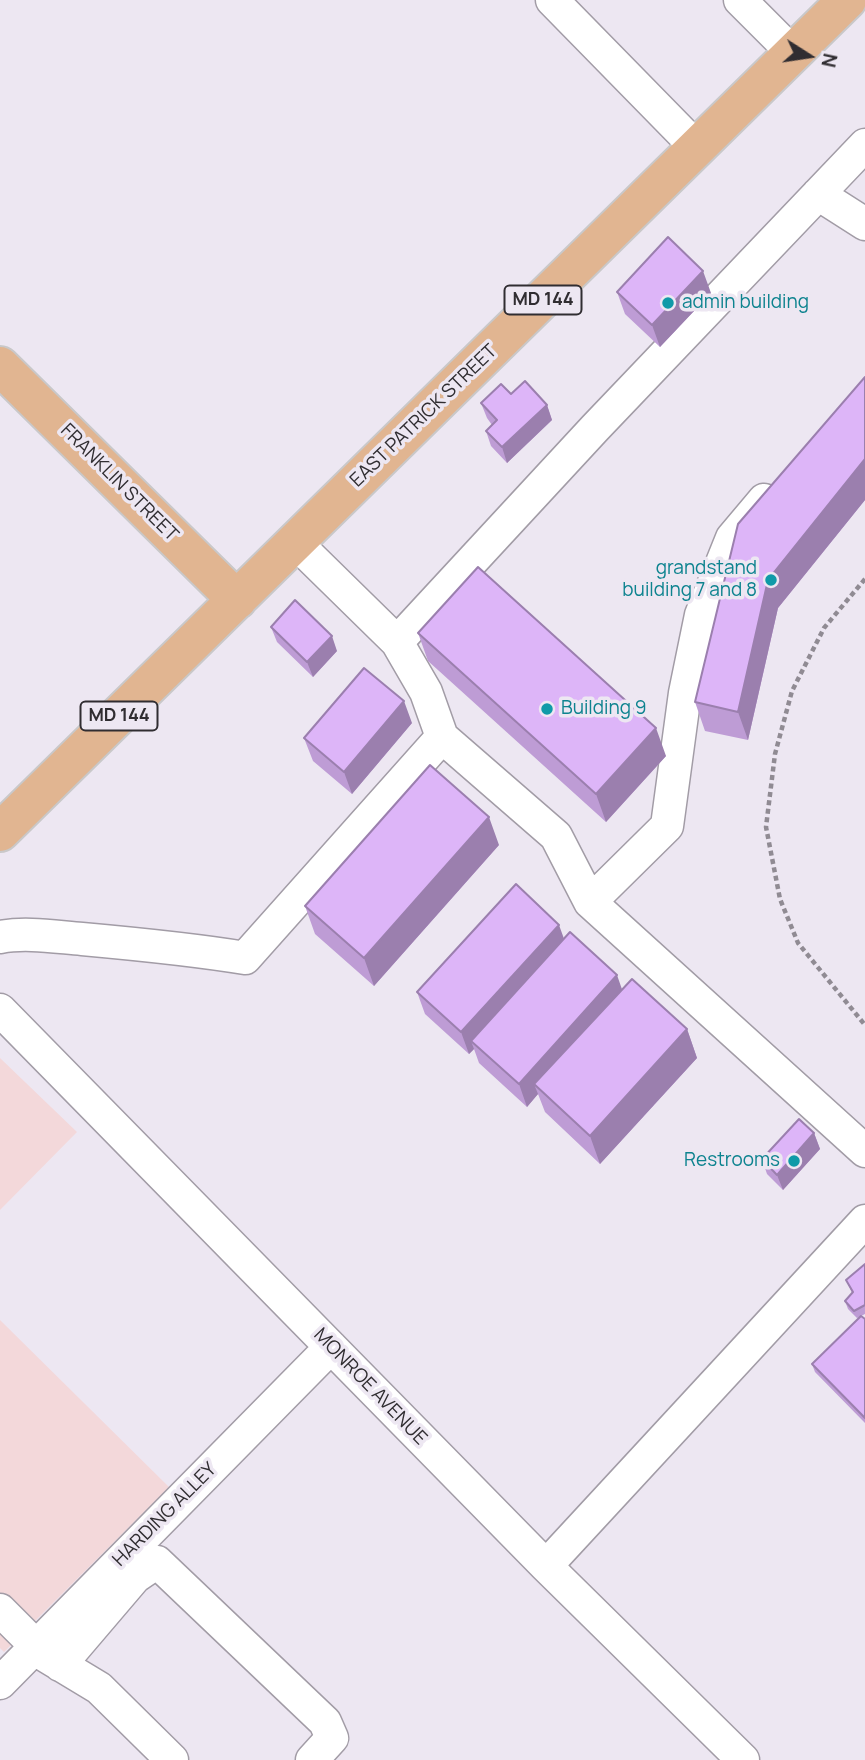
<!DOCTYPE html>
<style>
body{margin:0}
#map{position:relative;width:865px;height:1760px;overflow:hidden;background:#ede7f2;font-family:Manrope,sans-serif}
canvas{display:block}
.north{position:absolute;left:774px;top:21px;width:70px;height:70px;-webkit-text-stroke:5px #ede7f2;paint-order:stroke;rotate:102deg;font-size:19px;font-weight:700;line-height:28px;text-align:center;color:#302d31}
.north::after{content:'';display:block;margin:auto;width:24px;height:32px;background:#302d31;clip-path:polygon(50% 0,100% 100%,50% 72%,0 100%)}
</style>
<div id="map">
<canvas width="865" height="1760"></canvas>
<div class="north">N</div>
</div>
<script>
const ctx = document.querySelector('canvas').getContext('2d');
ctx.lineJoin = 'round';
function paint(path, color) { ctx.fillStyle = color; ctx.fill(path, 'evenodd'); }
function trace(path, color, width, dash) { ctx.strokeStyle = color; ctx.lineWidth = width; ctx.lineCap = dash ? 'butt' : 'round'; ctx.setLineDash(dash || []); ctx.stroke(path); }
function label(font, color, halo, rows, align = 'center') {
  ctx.font = font + ' Manrope,sans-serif'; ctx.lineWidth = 7; ctx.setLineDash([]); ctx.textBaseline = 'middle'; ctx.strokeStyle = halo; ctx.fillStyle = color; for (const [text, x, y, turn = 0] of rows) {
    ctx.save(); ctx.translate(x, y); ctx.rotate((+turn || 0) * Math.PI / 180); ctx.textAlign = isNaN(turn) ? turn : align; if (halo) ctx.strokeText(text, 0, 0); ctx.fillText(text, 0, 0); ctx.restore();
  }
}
const industrial = new Path2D(`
 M0,1058l77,74 -77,78z
 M0,1320l169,167 -165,165 -4,-4z`);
const path = new Path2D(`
 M865,579l-41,49 -32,63 -17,63 -9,73 14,72 18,44 67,82`);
const minor = new Path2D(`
 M552,0l146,149
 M740,0l54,54
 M818,194l47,30
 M295,542l102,100 29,50 16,45 114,99 34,66 275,249
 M397,642l198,-214 270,-283
 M590,902l77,-76 18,-133 16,-78 31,-77 32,-38
 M0,937c26,-5 56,0 82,2 55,5 109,10 163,19l197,-221
 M0,1010l546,556 197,194
 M546,1566l319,-345
 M0,1610l46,46 53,32 73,72
 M60,1665l75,-88 22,-15 168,160 7,16 -20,22
 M0,1683l331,-336`);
const major = new Path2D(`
 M0,366l237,234
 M0,832l847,-832`);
const wall = new Path2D(`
 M617,292l94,1 -51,54 -35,-33z
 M865,377v123l-87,108 -30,132 -43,-9 -10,-29z
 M511,394l36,11 5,15 -45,43 -16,-17 -5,-15 6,-6 -5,-7 -6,-15z
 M271,627l66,24 -24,26 -36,-35z
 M418,633l248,123 -60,66 -178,-161z
 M412,723l-60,71 -39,-33 -9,-23z
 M499,845l-125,141 -59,-52 -10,-28z
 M564,938l58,51 65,40 10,29 -97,106 -55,-52 -7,-18 -11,13 -48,-44 -5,-14 -5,5 -44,-40 -8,-22z
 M814,1133l6,16 -37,41 -16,-16 -5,-15z
 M865,1264v50l-4,2 4,3v104l-50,-51 -3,-8 48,-47 -3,1 -9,-9 -3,-8 7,-8 -6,-13z`);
const shadedWall = new Path2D(`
 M703,271l8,22 -51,54 -8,-22z
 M547,405l5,15 -45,43 -5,-16z
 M865,459v41l-87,108 -30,132 -10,-28 30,-132z
 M332,636l5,15 -24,26 -6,-15z
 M404,701l8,22 -60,71 -8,-22z
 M656,728l10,28 -60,66 -10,-28z
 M489,817l10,28 -125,141 -10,-28z
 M559,925l8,22 -96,94 3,8 -5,5 -8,-22z
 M617,975l8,23 -91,86 4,10 -11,13 -8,-23z
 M687,1029l10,29 -97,106 -10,-28z
 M814,1133l6,16 -37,41 -6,-15z`);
const building = new Path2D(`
 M668,237l35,34 -51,54 -35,-33z
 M865,377v82l-97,121 -30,132 -43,-10 43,-178z
 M525,381l22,24 -45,42 -16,-16 11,-11 -16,-17 20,-19 10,10z
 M478,567l178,161 -60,66 -178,-161z
 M295,600l37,36 -25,26 -36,-35z
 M364,668l40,33 -60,71 -40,-34z
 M430,765l59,52 -125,141 -59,-52z
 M516,884l43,41 -98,107 -44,-40z
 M570,932l47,43 -98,109 -48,-43z
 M632,979l55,50 -97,107 -56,-52z
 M799,1119l15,14 -37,42 -15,-16z
 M865,1264v41l-11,6 -9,-10 8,-9 -7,-12z
 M861,1316l4,3v99l-53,-54z`);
const markers = [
 [668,303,7,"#0f9aa8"],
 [771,580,7,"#0f9aa8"],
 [547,709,7,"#0f9aa8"],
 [794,1161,7,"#0f9aa8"]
];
const shields = [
 [543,300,77],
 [119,716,77]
];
const shieldNames = [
 ["MD 144",543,300],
 ["MD 144",119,716]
];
const cultureNames = [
 ["admin building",682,303],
 ["grandstand",757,569,"right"],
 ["building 7 and 8",757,591,"right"],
 ["Building 9",561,709],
 ["Restrooms",780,1161,"right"]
];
const streetNames = [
 ["EAST PATRICK STREET",424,416,-44],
 ["FRANKLIN STREET",119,483,45],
 ["MONROE AVENUE",370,1387,46],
 ["HARDING ALLEY",165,1515,-45]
];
paint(industrial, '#f3d8da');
trace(minor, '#a29ca6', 35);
trace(major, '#c9c8c9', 42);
trace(path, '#908b93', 4.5, [5, 3.5]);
trace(minor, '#fff', 32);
trace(major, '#e1b591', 38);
paint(wall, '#be9cd5');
paint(shadedWall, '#9b7fae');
paint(building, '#ddb5f8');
trace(building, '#9b7fae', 2);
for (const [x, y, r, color] of markers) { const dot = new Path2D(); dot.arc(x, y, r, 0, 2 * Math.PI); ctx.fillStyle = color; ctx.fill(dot); trace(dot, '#ede7f2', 2.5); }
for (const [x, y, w] of shields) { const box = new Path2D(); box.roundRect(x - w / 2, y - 14.5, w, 29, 5); ctx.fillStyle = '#ede7f2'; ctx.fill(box); trace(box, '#302d31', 2); }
label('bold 18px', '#302d31', null, shieldNames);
label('19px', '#0d838f', '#ede7f2', cultureNames, 'left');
label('19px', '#302d31', '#ede7f2', streetNames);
</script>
